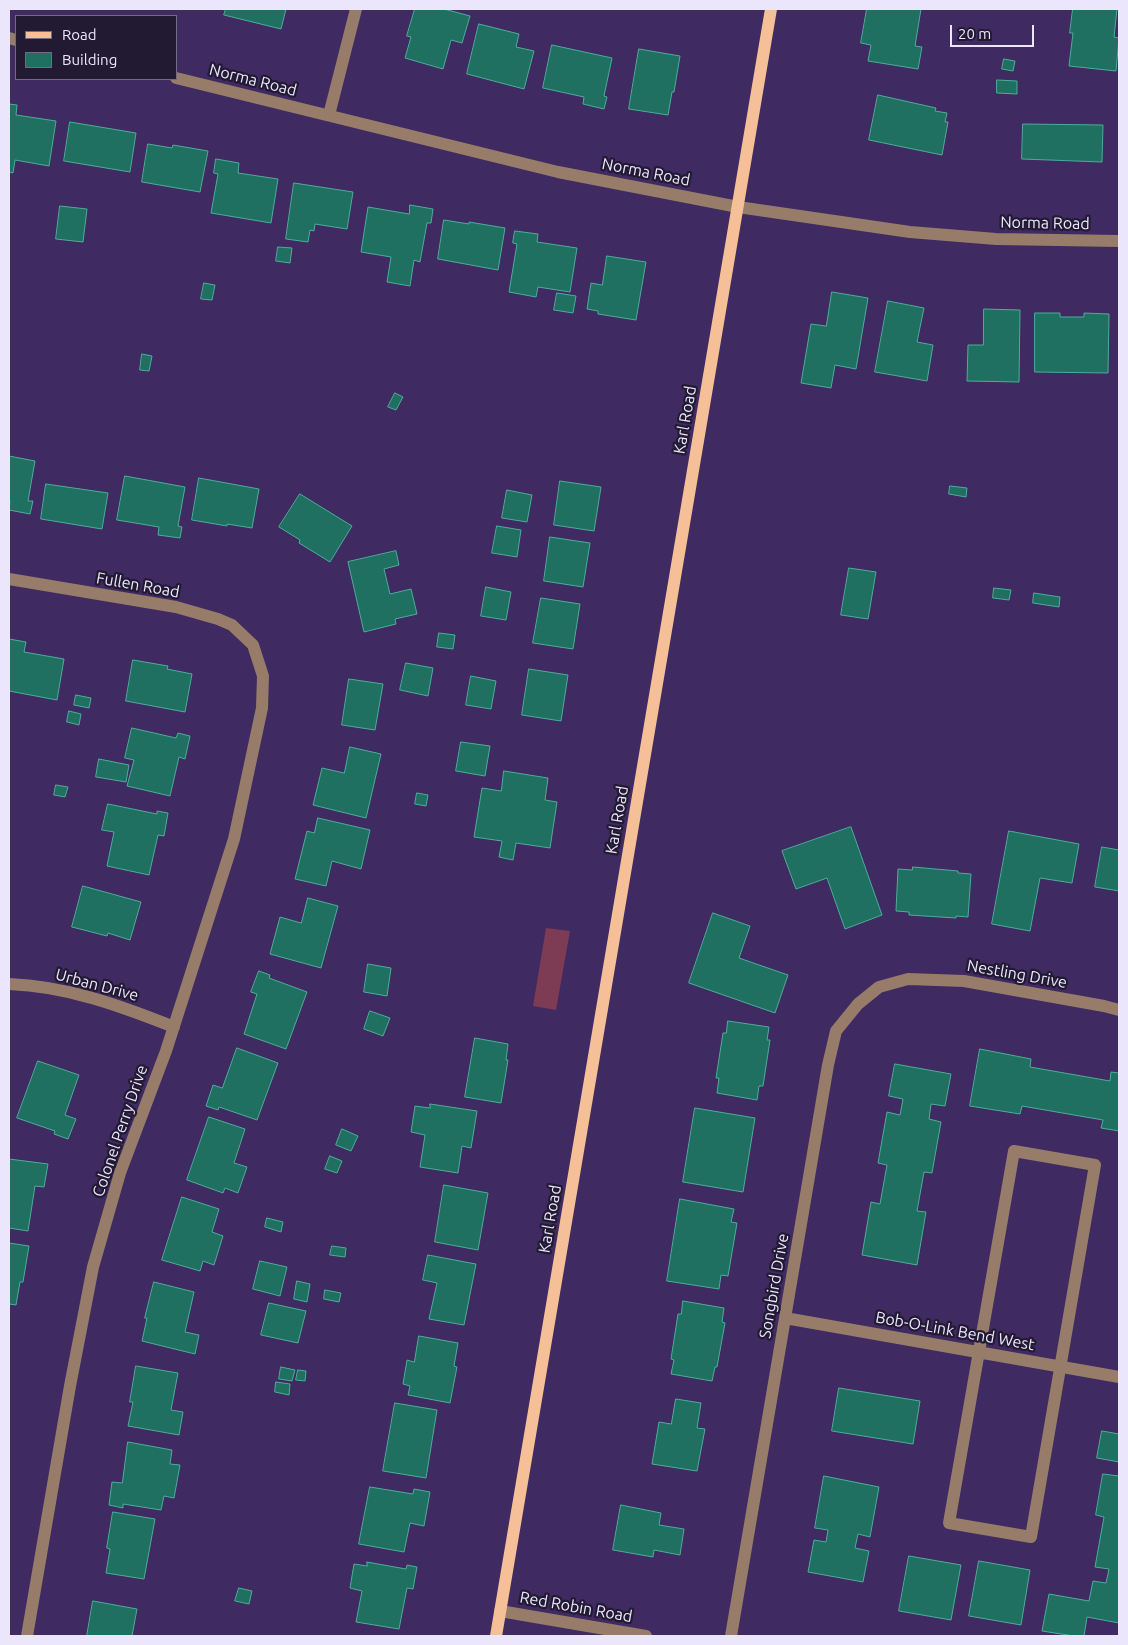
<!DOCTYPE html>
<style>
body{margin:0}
#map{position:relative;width:1128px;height:1645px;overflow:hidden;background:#3f2a62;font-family:Ubuntu,sans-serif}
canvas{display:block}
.frame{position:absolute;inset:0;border:10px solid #ebe6fb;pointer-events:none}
.legend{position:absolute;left:15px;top:15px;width:162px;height:65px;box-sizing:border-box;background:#221a33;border:1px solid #726c83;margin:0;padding:6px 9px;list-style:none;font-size:15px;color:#ebe6fb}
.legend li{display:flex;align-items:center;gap:10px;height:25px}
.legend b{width:25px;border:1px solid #726c83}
.scale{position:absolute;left:950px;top:25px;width:84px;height:22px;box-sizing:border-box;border:2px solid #ebe6fb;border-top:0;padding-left:6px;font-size:15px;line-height:18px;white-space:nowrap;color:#ebe6fb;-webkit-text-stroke:4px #221a33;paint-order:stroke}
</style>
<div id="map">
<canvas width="1128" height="1645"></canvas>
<div class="frame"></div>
<ul class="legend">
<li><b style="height:6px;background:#f5bf97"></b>Road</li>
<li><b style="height:14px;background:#207062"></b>Building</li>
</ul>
<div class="scale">20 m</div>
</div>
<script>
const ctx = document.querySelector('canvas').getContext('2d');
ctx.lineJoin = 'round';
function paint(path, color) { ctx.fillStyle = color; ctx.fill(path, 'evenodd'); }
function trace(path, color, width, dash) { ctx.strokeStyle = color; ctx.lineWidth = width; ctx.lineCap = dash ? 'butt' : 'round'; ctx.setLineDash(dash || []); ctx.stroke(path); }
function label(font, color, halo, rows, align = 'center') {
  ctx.font = font + ' Ubuntu,sans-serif'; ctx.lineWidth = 4.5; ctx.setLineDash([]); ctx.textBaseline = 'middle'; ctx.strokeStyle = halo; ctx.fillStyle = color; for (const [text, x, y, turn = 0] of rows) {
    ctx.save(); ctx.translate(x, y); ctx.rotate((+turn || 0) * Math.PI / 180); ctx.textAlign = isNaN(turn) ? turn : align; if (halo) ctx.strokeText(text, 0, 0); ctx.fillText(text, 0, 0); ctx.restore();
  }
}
const green = new Path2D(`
 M546,928l24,3 -14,79 -23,-4z`);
const building = new Path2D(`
 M226,9h60l-5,20 -57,-14z
 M415,9h29l26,7 -8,27 -11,-3 -8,29 -38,-11 6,-21 -4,-1z
 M867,9h54l-6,37 7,1 -4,22 -50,-8 3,-16 -10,-2z
 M1073,9h44l-3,28 5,1 -3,33 -47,-5 4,-33h-3z
 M479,24l40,10 -3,13 18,4 -10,38 -57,-15z
 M552,45l60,13 -8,38 3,1 -3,12 -21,-5 1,-7 -41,-9z
 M639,49l41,7 -6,36h-2l-4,23 -39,-6z
 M1004,59l11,2 -2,10 -11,-2z
 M997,80l20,1v13l-20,-1z
 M878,95l58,13 -1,3 12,2 -2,9h3l-6,33 -73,-15z
 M9,104l8,1 -1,10 40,6 -7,45 -34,-6 -2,13 -4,-1z
 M70,122l66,11 -6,39 -66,-11z
 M1023,124l80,1 -1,37 -80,-3z
 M148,144l24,4 1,-3 35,6 -8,41 -58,-10z
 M216,159l23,4 -1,10 40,6 -7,44 -60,-10 7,-39 -4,-1z
 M294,183l59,9 -6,37 -32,-5 -1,7 -4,-1 -2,12 -22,-3z
 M410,205l23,4 -2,14h-4l-7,39 -6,-2 -4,26 -23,-4 4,-25 -30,-5 7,-45 41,7z
 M60,206l27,3 -4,33 -27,-3z
 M444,220l25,4v-2l36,6 -7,42 -60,-11z
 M515,231l23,3 -1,8 40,6 -7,44 -32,-5 -2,10 -27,-5 8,-48 -4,-1z
 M278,247l14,1 -2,15 -14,-2z
 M607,256l39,6 -10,58 -38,-6v-3l-11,-2 4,-26 11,2z
 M204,283l11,2 -3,15 -11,-1z
 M832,292l36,6 -12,71 -21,-4 -4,23 -30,-5 10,-59 15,2z
 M557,293l19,3 -3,17 -19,-3z
 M888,301l36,7 -7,34 16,3 -6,36 -52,-9z
 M984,309l36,1 -1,72 -52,-1 1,-36h15z
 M1035,313h25v4h24v-4l25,1 -1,59 -73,-1z
 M142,354l10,2 -3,15 -9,-1z
 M395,393l8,4 -7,13 -8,-3z
 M9,456l26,5 -7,40h5l-3,13 -21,-4 1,-9h-1z
 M125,476l60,11 -7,39 4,1 -2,11 -22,-3 1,-8 -42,-7z
 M199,478l60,11 -7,39 -25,-4v2l-35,-6z
 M560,481l41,6 -7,44 -40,-6z
 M46,484l62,9 -6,36 -61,-10z
 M950,486l17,2 -1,9 -17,-3z
 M507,490l25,5 -5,27 -25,-4z
 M300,494l52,32 -22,36 -31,-19 1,-3 -21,-13z
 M497,526l24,4 -4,27 -25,-4z
 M550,537l40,6 -7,44 -39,-6z
 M396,551l3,14 -15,4 6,25 21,-5 6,25 -22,5 1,5 -32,8 -16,-70z
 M849,568l27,4 -8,47 -27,-4z
 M486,587l25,5 -5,28 -25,-4z
 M994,588l17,2 -2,10 -16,-2z
 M1034,593l26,4 -1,10 -26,-4z
 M541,598l39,6 -7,45 -40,-6z
 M439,633l16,2 -2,14 -16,-2z
 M9,639l17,3 -2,10 40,7 -7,41 -48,-9z
 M133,660l35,6 -1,3 25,5 -7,38 -59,-11z
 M406,663l27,5 -5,28 -28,-6z
 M529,669l39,6 -7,46 -39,-6z
 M471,676l25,5 -5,28 -25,-4z
 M349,679l34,5 -8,46 -33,-5z
 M76,695l15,3 -2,10 -15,-3z
 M69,711l12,3 -2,11 -12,-3z
 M132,728l44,10 2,-5 12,3 -5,23 -6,-2 -9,39 -43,-10 7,-26 -9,-2z
 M461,742l29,4 -5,30 -29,-5z
 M350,747l31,7 -15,64 -53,-13 9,-37 22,5z
 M99,759l30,6 -3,17 -30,-5z
 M504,771l44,7 -3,22 12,2 -7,46 -34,-5 -3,17 -14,-3 3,-16 -28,-4 8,-49 19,3z
 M56,785l12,2 -3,10 -11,-2z
 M417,793l11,2 -2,11 -11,-2z
 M108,804l49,10v-3l11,2 -4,23 -6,-1 -9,40 -42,-9 7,-34 -12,-2z
 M318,818l52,12 -9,39 -29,-8 -6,25 -31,-7 12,-48 7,2z
 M851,827l31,88 -37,14 -18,-51 -31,11 -14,-38z
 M1009,831l70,13 -7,39 -32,-5 -10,53 -38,-7z
 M1102,847l17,3v41l-24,-4z
 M913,867l45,4v2l13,1 -3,43 -12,-1v2l-47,-3v-3l-13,-1 2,-42 14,1z
 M83,886l58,16 -11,38 -22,-7 -1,3 -35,-9z
 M308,898l30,8 -17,62 -51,-14 10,-37 21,6z
 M713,913l37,13 -11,32 49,17 -13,38 -86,-30z
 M368,964l23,4 -4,28 -23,-4z
 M259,971l11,4 -1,3 38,14 -21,57 -42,-15 13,-40 -6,-2z
 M370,1011l20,7 -7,18 -19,-7z
 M728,1021l41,6 -2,13h3l-7,46h-4l-2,14 -40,-7 2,-15h-3l7,-45h3z
 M475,1038l33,6 -2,16h2l-7,43 -36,-6z
 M237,1048l41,15 -21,57 -38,-13 -1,3 -12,-4 7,-21 9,3z
 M980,1049l51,10 -1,8 80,14 1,-9 8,1v58l-18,-3 2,-8 -81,-14 -2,8 -50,-8z
 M38,1061l41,14 -14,40 11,4 -8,20 -14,-5 1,-3 -38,-13z
 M895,1064l56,10 -6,32 -14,-2 -2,15 12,3 -9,51 -8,-1 -7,39 9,1 -9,53 -55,-10 9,-53 9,2 7,-39 -9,-2 9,-51 13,3 3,-16 -14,-3z
 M430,1104l47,7 -6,37 -9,-2 -4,27 -38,-6 5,-32 -14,-3 4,-26 15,2z
 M695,1108l60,10 -12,74 -60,-10z
 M209,1117l36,12 -11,34 13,4 -9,26 -13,-5 -2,5 -36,-13z
 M342,1129l16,7 -7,15 -15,-6z
 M330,1156l12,5 -5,12 -12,-4z
 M9,1159l39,5 -4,23 -9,-1 -7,45 -19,-3z
 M444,1185l44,8 -10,57 -43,-8z
 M182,1197l37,12 -7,23 11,4 -9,29 -11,-4 -3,10 -38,-11z
 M680,1199l54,10 -3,13 6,1 -9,53 -7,-1 -2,14 -52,-8z
 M267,1218l16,4 -2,10 -16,-5z
 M9,1243l20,3 -6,36h-3l-4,23 -7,-1z
 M332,1246l14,2 -1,9 -15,-2z
 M428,1255l48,9 -12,61 -35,-6 8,-36 -14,-3z
 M260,1261l27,6 -7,29 -27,-7z
 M297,1281l13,3 -3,18 -13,-3z
 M154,1282l40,10 -9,40 14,3 -4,19 -53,-13 5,-23h-2z
 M325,1290l16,3 -2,9 -15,-3z
 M683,1301l41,7 -2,14 3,1 -8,44h-2l-3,14 -41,-7 3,-14 -3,-1 7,-45h3z
 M269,1303l37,8 -8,32 -37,-8z
 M419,1336l39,7 -4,23 3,1 -7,36 -42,-8 2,-9 -7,-2 4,-24 7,2z
 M136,1366l42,7 -7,37 12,2 -4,23 -51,-9 5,-24h-3z
 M281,1367l14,3 -3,11 -13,-2z
 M298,1370l8,1 -1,10 -9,-1z
 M276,1382l14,2 -1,11 -14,-3z
 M839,1388l81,13 -7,43 -81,-13z
 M676,1399l25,4 -4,25 8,1 -8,42 -45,-7 7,-42 12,2z
 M395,1403l42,7 -11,68 -43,-7z
 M1102,1431l17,3v28l-22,-4z
 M128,1442l44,8 -2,14 10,1 -6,33 -10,-2 -3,14 -38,-6v4l-14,-3 3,-23 10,1z
 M1103,1474l16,2v147l-32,-6 -3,19h-10l-32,-5 7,-37 40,7 4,-20 13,2 3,-14 -14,-2 9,-50 -8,-2z
 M824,1476l55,11 -9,50 -12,-3 -3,14 14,3 -6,31 -55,-10 6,-32 12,2 2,-12 -13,-2z
 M370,1487l43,7 1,-5 16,3 -6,34 -14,-3 -6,29 -45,-8z
 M621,1505l40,8 -2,12 25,4 -4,26 -26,-5 -1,7 -40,-7z
 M113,1512l42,7 -11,60 -38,-6 4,-24 -3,-1z
 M909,1556l52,9 -10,55 -52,-9z
 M979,1561l51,9 -9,55 -52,-9z
 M367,1562l39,7 1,-4 10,2 -4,22 -6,-1 -8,41 -43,-7 6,-31 -12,-3 4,-24 13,2z
 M239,1588l13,3 -3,13 -14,-3z
 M93,1601l44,8 -5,27h-45z`);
const minor = new Path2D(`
 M9,38l7,2
 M176,78l382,94 180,35 172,25 86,7 123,2
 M329,115l27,-106
 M9,579l167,28 42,12 14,6 21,20 10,31 -1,32 -28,131 -68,212 -46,122 -27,94 -23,119 -43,250
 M9,984c58,2 112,22 165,43
 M1014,1151l81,14 -64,372 -82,-14z
 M785,1318l334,59
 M500,1611l146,25
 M731,1636l97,-571 8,-34 22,-27 21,-17 29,-8 56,2 140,25 15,4`);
const major = new Path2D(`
 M496,1636l275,-1627`);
const streetNames = [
 ["Norma Road",253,80,14],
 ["Norma Road",646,172,11],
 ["Norma Road",1045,223,1],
 ["Karl Road",685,420,-80],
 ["Fullen Road",138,585,10],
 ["Karl Road",617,820,-80],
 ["Nestling Drive",1017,974,10],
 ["Urban Drive",97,985,15],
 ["Colonel Perry Drive",120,1131,-71],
 ["Karl Road",550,1219,-80],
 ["Songbird Drive",774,1286,-80],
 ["Bob-O-Link Bend West",955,1331,10],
 ["Red Robin Road",576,1607,10]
];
paint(green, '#7d3c54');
paint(building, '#207062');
trace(building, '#4dad9a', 1);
trace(minor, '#967c69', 12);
trace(major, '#f5bf97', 12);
label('16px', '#ebe6fb', '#221a33', streetNames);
</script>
